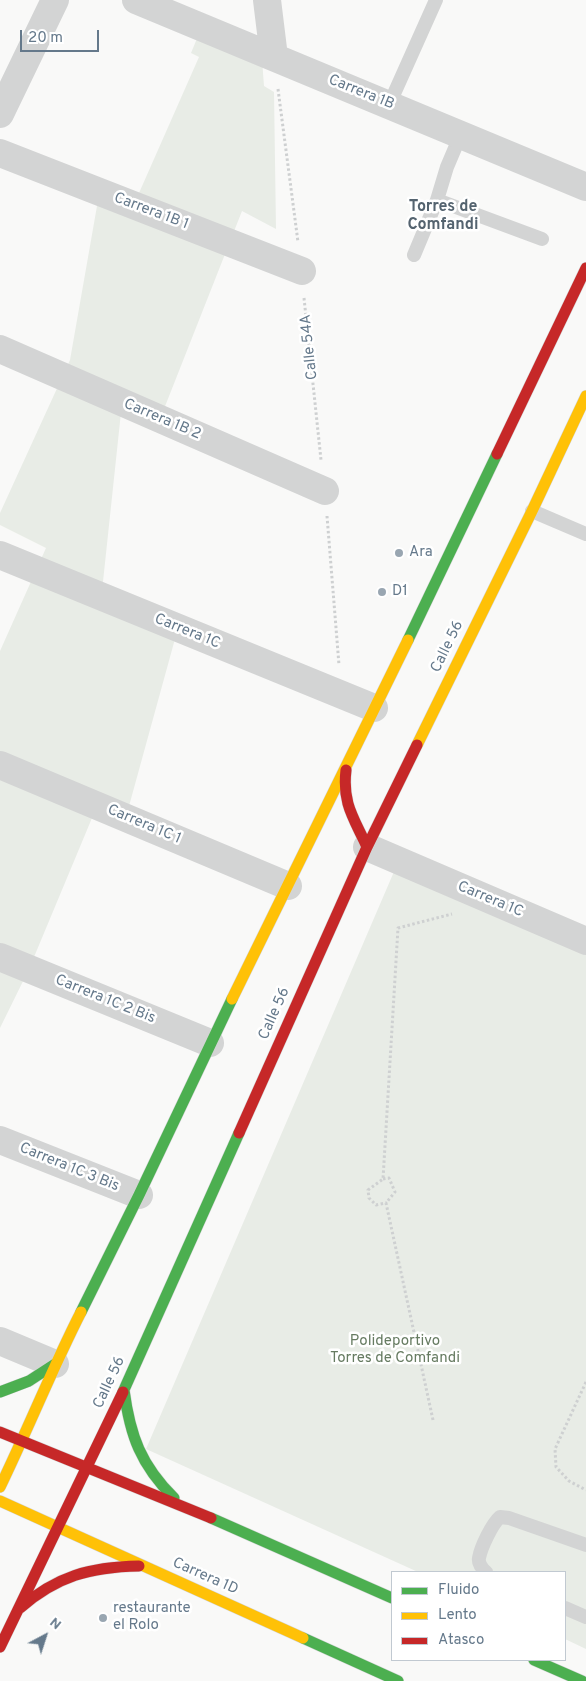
<!DOCTYPE html>
<style>
body{margin:0}
#map{position:relative;width:586px;height:1681px;overflow:hidden;background:#f9f9f8;font-family:Overpass,sans-serif}
canvas{display:block}
.legend{position:absolute;left:391px;top:1571px;width:175px;height:90px;box-sizing:border-box;background:#fff;border:1px solid #c1c9d1;margin:0;padding:6px 9px;list-style:none;font-size:15px;color:#65798b}
.legend li{display:flex;align-items:center;gap:10px;height:25px}
.legend b{width:25px;border:1px solid #c1c9d1}
.north{position:absolute;left:20px;top:1611px;width:50px;height:50px;-webkit-text-stroke:4px #fff;paint-order:stroke;rotate:40deg;font-size:14px;font-weight:700;line-height:20px;text-align:center;color:#65798b}
.north::after{content:'';display:block;margin:auto;width:18px;height:22px;background:#65798b;clip-path:polygon(50% 0,100% 100%,50% 72%,0 100%)}
.scale{position:absolute;left:20px;top:30px;width:79px;height:22px;box-sizing:border-box;border:2px solid #65798b;border-top:0;padding-left:6px;font-size:15px;line-height:18px;white-space:nowrap;color:#65798b;-webkit-text-stroke:4px #fff;paint-order:stroke}
</style>
<div id="map">
<canvas width="586" height="1681"></canvas>
<ul class="legend">
<li><b style="height:6px;background:#4caf50"></b>Fluido</li>
<li><b style="height:6px;background:#ffc107"></b>Lento</li>
<li><b style="height:6px;background:#c62828"></b>Atasco</li>
</ul>
<div class="north">N</div>
<div class="scale">20 m</div>
</div>
<script>
const ctx = document.querySelector('canvas').getContext('2d');
ctx.lineJoin = 'round';
function paint(path, color) { ctx.fillStyle = color; ctx.fill(path, 'evenodd'); }
function trace(path, color, width, dash) { ctx.strokeStyle = color; ctx.lineWidth = width; ctx.lineCap = dash ? 'butt' : 'round'; ctx.setLineDash(dash || []); ctx.stroke(path); }
function label(font, color, halo, rows, align = 'center') {
  ctx.font = font + ' Overpass,sans-serif'; ctx.lineWidth = 5; ctx.setLineDash([]); ctx.textBaseline = 'middle'; ctx.strokeStyle = halo; ctx.fillStyle = color; for (const [text, x, y, turn = 0] of rows) {
    ctx.save(); ctx.translate(x, y); ctx.rotate((+turn || 0) * Math.PI / 180); ctx.textAlign = isNaN(turn) ? turn : align; if (halo) ctx.strokeText(text, 0, 0); ctx.fillText(text, 0, 0); ctx.restore();
  }
}
const green = new Path2D(`
 M198,36l64,23 2,27 10,6 2,137 -34,-18 -80,203 -40,-11 -20,188 76,37 -52,189 -29,-11 -68,163 -29,59v-377l46,-103 -46,-23v-12l70,-153 27,-154 42,-13 60,-136 -8,-4z
 M396,867l190,88v694l-21,-10v-67h-147l-272,-123z`);
const path = new Path2D(`
 M278,89l20,153
 M304,298l17,162
 M327,516l12,149
 M383,1179l6,-1 6,14 -9,11
 M586,1382l-31,67 1,18 13,14 17,9
 M433,1420l-47,-217 -10,2 -7,-7 -1,-8 15,-11 15,-251 54,-14`);
const lane = new Path2D(`
 M389,105l47,-105
 M437,200l105,39
 M414,255l23,-55 10,-33 14,-33
 M532,511l54,23
 M486,1572c-4,-3 -8,-9 -7,-14 2,-11 13,-34 21,-41l9,1 77,27
 M565,1608l21,9`);
const street = new Path2D(`
 M136,0l450,187
 M267,0l7,57
 M0,114l55,-114
 M0,153l302,118
 M0,349l325,142
 M0,555l374,153
 M0,765l288,121
 M367,847l219,94
 M0,957l210,86
 M0,1140l139,55
 M0,1341l55,23`);
const fast = new Path2D(`
 M408,640l89,-186
 M81,1312l58,-117 93,-196
 M124,1390c6,46 17,75 50,108
 M0,1392l29,-11 26,-17
 M123,1392l116,-259
 M211,1518l181,80
 M303,1638l95,43
 M534,1660l48,21`);
const slow = new Path2D(`
 M417,745l115,-234 54,-115
 M232,999l176,-359
 M0,1487c28,-58 52,-118 81,-175
 M0,1501l303,137`);
const jam = new Path2D(`
 M497,454l89,-186
 M346,770c-4,34 8,48 21,77
 M239,1133l128,-286 50,-102
 M0,1432l211,86
 M20,1608c37,-32 70,-41 119,-42
 M0,1647l123,-255`);
const markers = [
 [399,553,5,"#99a6b1"],
 [382,592,5,"#99a6b1"],
 [103,1618,5,"#99a6b1"]
];
const streetNames = [
 ["Carrera 1B",361,93,22],
 ["Carrera 1B 1",151,212,21],
 ["Calle 54A",310,347,-96],
 ["Carrera 1B 2",162,420,23],
 ["Carrera 1C",187,632,22],
 ["Calle 56",448,647,-64],
 ["Carrera 1C 1",144,825,23],
 ["Carrera 1C",490,900,23],
 ["Carrera 1C 2 Bis",105,1000,22],
 ["Calle 56",275,1014,-66],
 ["Carrera 1C 3 Bis",69,1168,22],
 ["Calle 56",110,1383,-65],
 ["Carrera 1D",205,1577,24]
];
const poiNames = [
 ["Ara",409,553],
 ["D1",392,592],
 ["restaurante",113,1609],
 ["el Rolo",113,1626]
];
const parkNames = [
 ["Polideportivo",395,1342],
 ["Torres de Comfandi",395,1359]
];
const neighbourhoodNames = [
 ["Torres de",443,208],
 ["Comfandi",443,226]
];
paint(green, '#e8ece6');
trace(fast, '#d4d6d7', 12);
trace(slow, '#d4d6d7', 12);
trace(jam, '#d4d6d7', 12);
trace(path, '#ced0d1', 3, [2.5, 2.5]);
trace(lane, '#d3d4d4', 14);
trace(street, '#d3d4d4', 28);
trace(fast, '#4caf50', 11);
trace(slow, '#ffc107', 11);
trace(jam, '#c62828', 11);
for (const [x, y, r, color] of markers) { const dot = new Path2D(); dot.arc(x, y, r, 0, 2 * Math.PI); ctx.fillStyle = color; ctx.fill(dot); trace(dot, '#fff', 2); }
label('15px', '#65798b', '#fff', streetNames);
label('15px', '#65798b', '#fff', poiNames, 'left');
label('15px', '#667b61', '#fff', parkNames);
label('bold 16px', '#54636f', '#fff', neighbourhoodNames);
</script>
